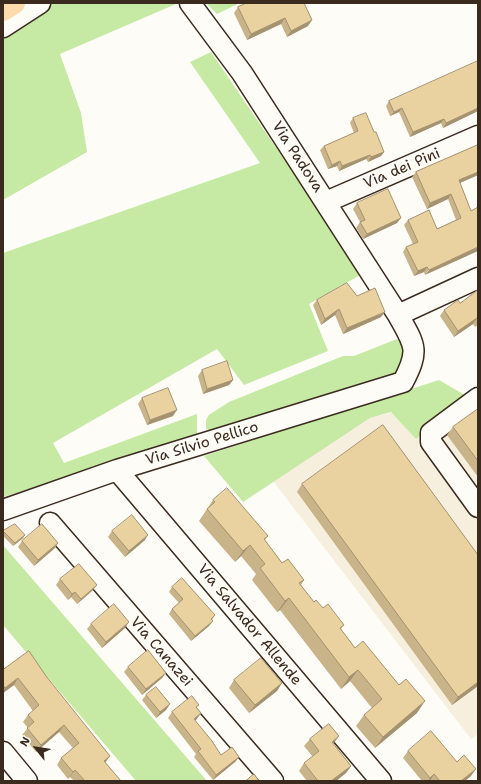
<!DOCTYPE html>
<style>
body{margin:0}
#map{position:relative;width:481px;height:784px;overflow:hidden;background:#fdfcf7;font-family:"Shantell Sans",sans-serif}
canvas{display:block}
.frame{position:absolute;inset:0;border:4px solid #3b2a1e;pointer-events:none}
.north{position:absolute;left:16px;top:728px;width:40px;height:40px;-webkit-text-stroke:3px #fdfcf7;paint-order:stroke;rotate:300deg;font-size:11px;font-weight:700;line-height:16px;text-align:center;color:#3b2a1e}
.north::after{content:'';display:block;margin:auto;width:14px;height:18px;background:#3b2a1e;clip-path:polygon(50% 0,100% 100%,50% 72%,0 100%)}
</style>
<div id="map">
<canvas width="481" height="784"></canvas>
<div class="frame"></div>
<div class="north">N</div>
</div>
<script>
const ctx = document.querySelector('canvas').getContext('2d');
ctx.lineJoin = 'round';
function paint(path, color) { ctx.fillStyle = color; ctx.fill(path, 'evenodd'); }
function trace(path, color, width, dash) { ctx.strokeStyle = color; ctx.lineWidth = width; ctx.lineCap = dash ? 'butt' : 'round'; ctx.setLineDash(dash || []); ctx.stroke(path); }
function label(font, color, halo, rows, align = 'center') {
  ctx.font = font + ' "Shantell Sans",sans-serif'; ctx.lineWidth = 3; ctx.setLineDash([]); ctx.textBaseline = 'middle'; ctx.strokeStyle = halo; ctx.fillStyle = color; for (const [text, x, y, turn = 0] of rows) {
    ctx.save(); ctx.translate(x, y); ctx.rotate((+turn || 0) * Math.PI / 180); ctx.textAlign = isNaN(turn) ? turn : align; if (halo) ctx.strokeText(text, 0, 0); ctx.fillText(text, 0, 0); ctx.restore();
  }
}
const built = new Path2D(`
 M478,392v342l-7,5 -198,-258 97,-63z`);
const green = new Path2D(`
 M47,3l129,1 -116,50 21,59 6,39 -84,48v-169z
 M206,3h34l-23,11z
 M211,52l151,222 -53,30 19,47 -84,34 -27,-36 -164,94 11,20 133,-49v20l-3,5 -191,58v-244l257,-90 -70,-101z
 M397,339l10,7 -10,30 -186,58 -5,-6v-8l3,-5 20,-13 114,-46h11z
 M439,380l31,18 -54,41 -25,-27 -21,6 -127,84 -39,-46z
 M3,545l204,236h-71l-133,-156z`);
const minor = new Path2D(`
 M3,27l37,-24
 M326,202l152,-66
 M398,315l80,-37
 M478,398l-47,35v9l47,65
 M117,470l264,311
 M3,510l114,-40 286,-88c17,-32 12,-37 -5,-67l-156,-242 -52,-70
 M50,523l223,258
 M3,752l24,29`);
const highway = new Path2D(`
 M3,10l11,-7`);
const wall = new Path2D(`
 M247,3l61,23 -21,11 -6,-13 -34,16 -13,-27 4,-6z
 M389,101l89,10 -35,17 -2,-5 -31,14 -11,-25 -9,4 -4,-10z
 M353,118l21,14 10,20 -3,4 -13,6 -2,-3 -27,12 -2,-5 -9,3 -8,-19 4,-4 30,-13 -4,-10z
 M478,145v30l-18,8 11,28 -46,64 -1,-3 -10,4 -11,-24 3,-5 7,-3 -9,-19 4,-5 29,9 19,-9 -8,-21 -21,10 -15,-32 4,-5z
 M357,203l40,20 -34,16 -7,-11 4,-6 -7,-13z
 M478,292v33l-3,2 -2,-3 -19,13 -14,-21 4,-6 16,-7z
 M357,296l24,21 -38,17 -8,-19 -14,10 -8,-20 4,-5z
 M202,370l31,10 -4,5 -26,9 -5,-18z
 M142,398l31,18 -26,9 -9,-21z
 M478,409v68l-31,-42 6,-8z
 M302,484l176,202 -26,19 -155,-213z
 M213,500l55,36 -3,4 17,23 22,17 -3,5 13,17 30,23 -3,4 14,19 62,65 -42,35 -19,-22 8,-11 8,-7 -22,-27 -9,8 -61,-79 -3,2 -25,-32 4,-6 -15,-18 -6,6 -36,-41z
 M3,531l22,4 -2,3 -10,8 -10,-10z
 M112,531l33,9 -20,17 -17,-20z
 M22,541l36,2 -3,5 -21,18 -16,-19z
 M60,579l33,11 -16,14 -6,-7 -3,3 -12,-15z
 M172,587l43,28 -3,5 -3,6 -18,15 -22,-27 3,-5 7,-6 -10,-11z
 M91,624l34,4 -23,20 -15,-19z
 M29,651l76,112 16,18h-47l-4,-4 -2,2 -11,-14 4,-7 12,-10 -14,-16 -23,20 -14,-17 6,-7 -5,-6 5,-7 5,-4 -19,-26 -11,8v-23z
 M128,667l38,6 -4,5 -20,17 -18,-23z
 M234,680l48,3 -5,8 -28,22 -20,-25z
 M146,695l24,9 -4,6 -10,8 -14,-18z
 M197,708v11l-2,1 26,35 18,2 -4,5 -22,18 -19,-23 2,-3 -28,-36 4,-6z
 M310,739l23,4 18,23 -5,7 -10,8h-29l-8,-10 5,-8 9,-6 -9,-11z
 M408,751l49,11 14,14 -6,5h-43l-19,-23z`);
const shadedWall = new Path2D(`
 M285,18l-4,6 -34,16 4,-6z
 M312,20l-4,6 -21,11 4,-6z
 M402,108l-3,4 -9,4 4,-4z
 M478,108v3l-35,17 3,-5z
 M444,119l-3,4 -31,14 3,-5z
 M384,152l-3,4 -13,6 3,-5z
 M370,155l-4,4 -27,12 3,-5z
 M340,161l-3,5 -9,3 4,-4z
 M478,172v3l-23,10 4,-5z
 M451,194l-3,5 -21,10 3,-6z
 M401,218l-4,5 -34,16 4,-5z
 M478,247v4l-53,24 4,-5z
 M427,267l-3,5 -10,4 4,-5z
 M339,309l-4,6 -14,10 4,-6z
 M385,312l-4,5 -38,17 4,-6z
 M477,318l-4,6 -19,13 4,-6z
 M233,380l-4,5 -26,9 4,-5z
 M177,410l-4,6 -26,9 3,-5z
 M25,535l-2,3 -10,8 2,-3z
 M148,535l-3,5 -20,17 4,-6z
 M58,543l-3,5 -21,18 4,-6z
 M250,545l-9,11 -6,6 8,-11z
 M97,585l-4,5 -16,14 4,-5z
 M75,592l-4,5 -3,3 4,-6z
 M289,598l-9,12 -3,2 8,-11z
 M213,621l-4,5 -18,15 4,-5z
 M129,622l-4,6 -23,20 4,-6z
 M358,670l-8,11 -9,8 8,-12z
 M166,673l-4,5 -20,17 4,-6z
 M18,678l-4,7 -11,8v-2l2,-3z
 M478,682v4l-26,19 6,-8z
 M282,683l-5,8 -28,22 6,-8z
 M425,701l-8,12 -42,35 8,-11z
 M170,704l-4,6 -10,8 4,-6z
 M201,713l-4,6 -7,5 4,-5z
 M64,725l-5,7 -23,20 5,-7z
 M339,736l-5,7 -7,6 5,-7z
 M110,756l-5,7 -1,-2z
 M239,757l-4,5 -22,18 3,-5z
 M351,766l-5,7 -10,8h-5z
 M476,769l-5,7 -6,5h-4z
 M75,770l-5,7 -2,2 5,-7z
 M434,774l-4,7h-2l2,-3z`);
const building = new Path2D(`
 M247,3h57l8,17 -21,11 -6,-13 -34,16 -13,-27z
 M478,61v47l-32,15 -2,-4 -31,13 -11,-24 -8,4 -5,-11z
 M366,113l8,19h2l8,20 -13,5 -1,-2 -28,11 -2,-5 -8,4 -8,-19 34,-15 -5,-13z
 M478,145v27l-19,8 12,31 7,-4v40l-49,23 -2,-3 -9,4 -12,-24 12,-5 -10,-22 21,-10 8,19 24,-11 -10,-24 -21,9 -14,-31z
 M388,189l13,29 -34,16 -7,-12 5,-2 -8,-17z
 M347,283l10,13 18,-8 10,24 -38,16 -8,-19 -14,10 -8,-19z
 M477,291l1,1v27l-1,-1 -19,13 -14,-21 14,-10 2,3z
 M227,361l6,19 -26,9 -5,-19z
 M168,388l9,22 -27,10 -8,-22z
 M478,409v52l-25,-34z
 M383,425l95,130v127l-20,15 -156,-213z
 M227,488l41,48 -4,3 18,24 6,-4 16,21 -5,3 15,19 2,-2 7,8 5,-4 16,21 -4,3 15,20 8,-7 36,44 7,-6 19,22 -42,36 -19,-22 18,-16 -24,-29 -9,7 -60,-79 -4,3 -25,-33 5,-4 -15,-19 -7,6 -36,-42 8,-7 -2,-2z
 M132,515l16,20 -19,16 -17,-20z
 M15,524l10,11 -10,8 -12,-12z
 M42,524l16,19 -20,17 -16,-19z
 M79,564l18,21 -16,14 -6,-7 -3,2 -12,-15z
 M182,578l33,37 -4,4 2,2 -18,15 -23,-27 11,-10 -11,-12z
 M114,604l15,18 -23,20 -15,-18z
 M148,650l18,23 -20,16 -18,-22z
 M29,651l17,25 64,80 -6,5 17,20h-36l-10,-11 -2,2 -12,-14 18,-15 -15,-18 -23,20 -14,-17 7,-6 -6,-7 11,-10 -21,-27 -13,10 -2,-3v-15z
 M261,658l21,25 -27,22 -21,-25z
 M156,687l14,17 -10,8 -14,-17z
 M192,696l7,9 -3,2 5,6 -7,6 18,22 9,14 11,-8 7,10 -23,18 -18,-24 3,-2 -29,-37z
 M329,724l10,12 -7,6 19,24 -20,15h-13l-14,-18 15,-12 -9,-12z
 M431,731l26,31 7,-7 12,14 -15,12h-21l-6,-7 -4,4 -22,-27z
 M254,774l5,7h-13z`);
const streetNames = [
 ["Via Padova",297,157,57],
 ["Via dei Pini",402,169,-23],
 ["Via Silvio Pellico",202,444,-17],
 ["Via Salvador Allende",249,625,50],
 ["Via Canazei",161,652,49]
];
paint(built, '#f7efdd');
paint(green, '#c6eaa4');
trace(minor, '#3b2a1e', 23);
trace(highway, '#3b2a1e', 25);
trace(minor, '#fdfcf7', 20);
trace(highway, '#fedbac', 22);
paint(wall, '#c9b48a');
paint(shadedWall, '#a49270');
paint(building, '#ead1a0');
trace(building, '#a49270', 1);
label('15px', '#3b2a1e', '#fdfcf7', streetNames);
</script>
